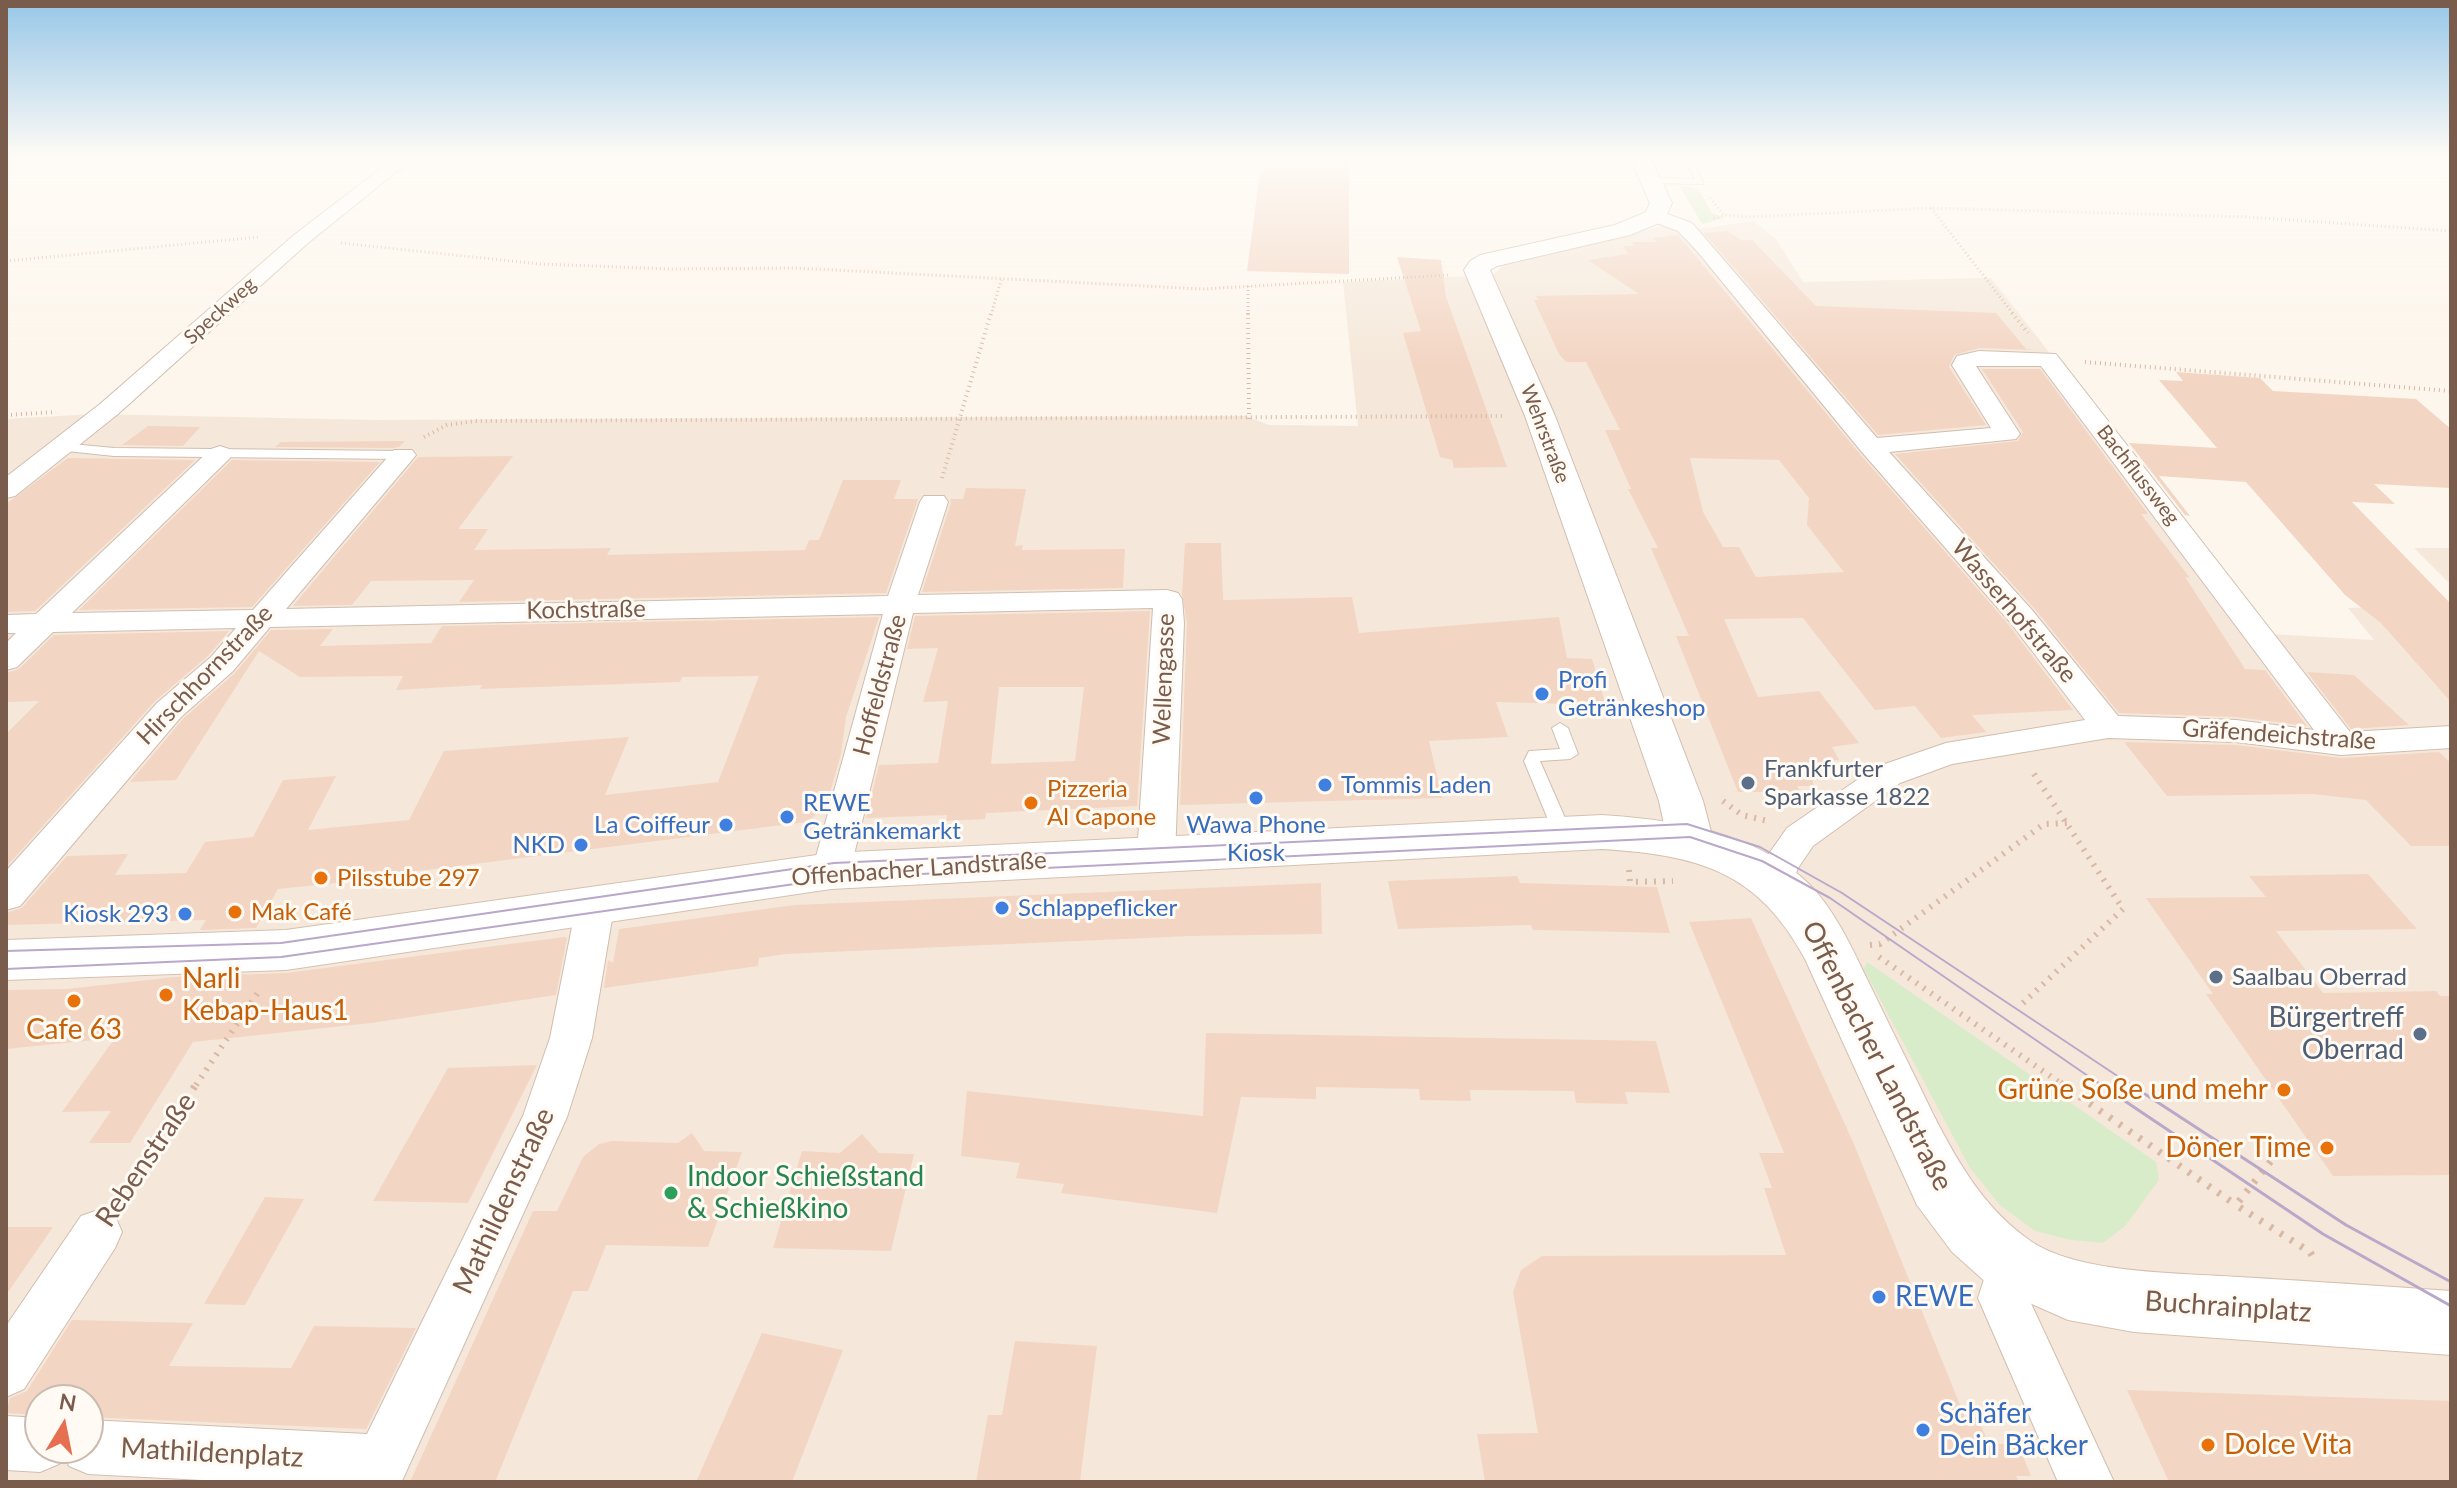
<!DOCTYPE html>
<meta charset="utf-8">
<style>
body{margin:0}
#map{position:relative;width:2457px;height:1488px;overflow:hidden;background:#fdf6ec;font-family:Lato,sans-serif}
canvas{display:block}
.frame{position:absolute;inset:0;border:8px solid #7a5c4d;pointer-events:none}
.north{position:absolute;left:24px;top:1384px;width:80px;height:80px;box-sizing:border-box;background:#fffaf3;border:2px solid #cabbb1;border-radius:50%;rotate:10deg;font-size:22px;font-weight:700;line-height:32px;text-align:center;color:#7a5c4d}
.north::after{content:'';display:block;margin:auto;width:28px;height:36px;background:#e76f51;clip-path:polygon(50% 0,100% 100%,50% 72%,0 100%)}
</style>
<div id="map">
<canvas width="2457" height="1488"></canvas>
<div class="frame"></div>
<div class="north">N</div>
</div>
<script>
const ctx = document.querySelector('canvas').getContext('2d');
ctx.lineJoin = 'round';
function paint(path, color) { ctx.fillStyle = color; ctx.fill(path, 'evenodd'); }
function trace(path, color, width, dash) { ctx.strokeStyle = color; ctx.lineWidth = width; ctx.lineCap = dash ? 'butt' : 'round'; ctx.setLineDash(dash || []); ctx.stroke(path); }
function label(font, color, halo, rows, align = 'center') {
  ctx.font = font + ' Lato,sans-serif'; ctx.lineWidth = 6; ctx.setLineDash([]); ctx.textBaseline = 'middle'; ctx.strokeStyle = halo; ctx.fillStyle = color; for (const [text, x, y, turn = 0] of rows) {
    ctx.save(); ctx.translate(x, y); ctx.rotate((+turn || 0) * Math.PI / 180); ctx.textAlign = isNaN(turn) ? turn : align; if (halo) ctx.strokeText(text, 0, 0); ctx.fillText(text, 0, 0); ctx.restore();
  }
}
const residential = new Path2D(`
 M1754,221l22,18 27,43 188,-4 279,356 104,6 -26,-32 103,-4v878h-2445v-1063l88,-5 281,6 871,-4 23,9 89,1 -15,-144 150,-7 9,-9 164,-41 12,7zM40,1400h48v48h-48z
 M2414,548h37v37z`);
const green = new Path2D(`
 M1679,185l19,4 14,24 12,5 -22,6z
 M1867,962l289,200 3,18 -34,46 -22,17 -32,-3 -36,-9 -35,-26 -30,-37 -106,-199z`);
const building = new Path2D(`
 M1262,156h87v118l-102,-3z
 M1727,231l14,9h11l64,66 180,7 30,36 8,1 -55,-2 -25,7 -5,12 37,58 -108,10 -174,-202z
 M1678,235l181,218 149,171 65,86 -101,5 14,17 -45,6 -26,-32 -40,4 -72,-92 -79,1 34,78 61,-6 40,52 -27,4 7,13h-9l6,12h-18l3,8 -9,-1 2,7h-17l3,6h-62l-62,-156h13l-38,-88h7l-30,-59h3l-26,-59h15l-34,-68h-20l-7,-8 -25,-54h5l-3,-4 103,-2 -51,-34 40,-6 -5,-8h11l-2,-4h24l-3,-4zM1690,458l89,2 30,38 -2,27 37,47 -88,5 -17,-30h-16l-20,-35z
 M1397,257l44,3 5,37 61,170 -53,1 -2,-8 -12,-3 -37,-124 18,-2z
 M1982,369h58l108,145h-7l49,64 -5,-1 60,92 20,1 42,56 -71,-9 -117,-4 -85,-105 -139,-154 123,-13 5,-9z
 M2176,372l84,6 13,13 143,8 35,30v59l-77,-4 21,20 -43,-2 99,102v98l-70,-79 -36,-28 -99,-113 -87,-6 31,40 -5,-1 -56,-72 88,5 -58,-68 24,1z
 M148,426l52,1 -17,19 -61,-1z
 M405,441l-6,6 -7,1 -117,-1 6,-5z
 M513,456l-55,73h30l-14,21 137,-2 -4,7 198,-5 4,-10h10l24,-60h58l-7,19h24l-32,94 -427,9 15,-22 -103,1 -19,24 -59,1 125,-149z
 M68,458l127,2 -160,151 -29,1v-108z
 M232,460l148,2 -128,145 -173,3z
 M966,488l60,1 -11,57 8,-1 -1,5 103,-1 -2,39 -201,4 29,-89 -1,-4h13z
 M1185,543h36l2,57 129,-3 7,36 200,-16 8,41 25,1 14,46 -110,-3 12,35 -79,4 13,57 -262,7 7,-182 -5,-29z
 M1150,611l-13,195 -151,7 -1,6 -39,2 1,-6 -81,3 13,-53 59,-2 10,-62 -25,1 15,-54 -31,1 8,-33zM999,687h85l-9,74 -84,3z
 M879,617l-33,100 -5,37 -15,53 -20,15 -379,48 -71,6 -2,5 -76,8 -22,39 -56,2 6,-10 -200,5v-12l16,-5 45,-52 61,-2 -13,21 71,-2 19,-31 48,-5 30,-57 53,-4 -28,54 101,-10 35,-69 185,-14 -24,58 113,-13 41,-106 -77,1 -2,5 -200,7 2,-4 -86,5 7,-14 -103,1 -41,-26 -83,129 -46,2 53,-63 52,-46 36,-43 62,-1 -13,17 111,-3 11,-17z
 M229,631l-20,24 -54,46 -149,166v-133l33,-33 -33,1v-29l13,-4 35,-34z
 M2307,672l47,3 55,50 -58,4z
 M2124,742l112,3 105,13 98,-6 12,11v83h-40l-45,-46 -54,-6 -145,2z
 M2368,874l49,55 -141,2 47,62 113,-2 4,5h11v179l-118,1 -127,-182h7l-67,-96 120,-1 -17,-21z
 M1517,876l3,7 137,4 13,46 -137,-3 -2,-5 -133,4 -10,-48z
 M1321,883l1,51 -132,2 -405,18 -26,4 -1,8 -154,22 4,-28 5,3 6,-34 175,-24z
 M1751,918l102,224 112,275h12l12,27h29l13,32h-15l3,6h-534l-8,-48 61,-1 -25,-141 8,-22 21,-14 244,-1 -22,-67h8l-13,-35h25l-95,-231z
 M564,937l3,1 -11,57 -185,28 -178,19 -63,101h-41l22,-32 -49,1 53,-74 -109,11v-59l61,-1 107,-12 112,-4z
 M1206,1033l450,8 14,52 -45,-1 3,12 -52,-1 -2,-12 -104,-1 1,11 -51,-1 -1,-11 -103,-2v12l-75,-2 -24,116 -156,-20 3,-9 -48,-6 4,-15 -59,-7 6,-65 236,25z
 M537,1065l-69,138 -95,-2 75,-133z
 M692,1133l12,18 38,1 -34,95 -102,-2 -18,46h-15l-78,191h-85l123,-271h24l26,-54 16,-13 13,-3 66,2z
 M862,1134l17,19 35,1 -23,97 -118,-3 29,-97 38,2z
 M265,1197l39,2 -59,106 -41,-1z
 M6,1227h47l-47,68z
 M72,1320l121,3 -24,43 122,2 23,-42 102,2 -50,101 -278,-12v-17h-48v15l-34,-2 4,-15 17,-7z
 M762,1333l81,17 -51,132h-96z
 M1015,1341l82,5 -17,136h-104l12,-67h14z
 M2127,1390l324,11v81h-282z`);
const pathFar3 = new Path2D(`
 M1710,198l14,17
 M1931,208l83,107
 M1714,218l11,-3 23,2 183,-9 317,9 203,14
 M341,243l199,21 132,5 123,-1 408,21 246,-14
 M6,261l254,-24
 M1248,286v29
 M991,315l11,-38`);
const pathFar2 = new Path2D(`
 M1248,313l1,106
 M2012,313l16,20
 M2085,362l366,29
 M6,415l50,-3
 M424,437l23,-12 28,-4 1028,-5
 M942,478l49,-165`);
const pathFar1 = new Path2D(`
 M1723,801l19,14 26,6
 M1629,870l1,12 43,-1
 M1870,945l10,-1 164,-120 23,-1
 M1879,957l184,128
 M2023,1003l100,-94 -91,-138
 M196,1085l63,-94`);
const path = new Path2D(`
 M2060,1083l176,122
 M2278,1152l-42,53 74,47 6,10
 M120,1199l77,-116`);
const service = new Path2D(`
 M1682,156h8l14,28 -56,-1 -1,-2 4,-3 44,1z
 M61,443l53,5 289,3 6,4 -6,4 -289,-3 -57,-6 -2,-3z
 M1560,723l8,5 10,26 -8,5 -30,2 32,73 -3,4h-12l-3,-4 -30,-73 5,-10 31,-2 -8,-21z`);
const minor = new Path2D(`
 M397,156h19l-108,87 -190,171 -103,82 -9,2v-21l94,-73 194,-169z
 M1656,210l36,13 185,215 114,-10 -39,-63 5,-9 22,-5 77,3 294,378 101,-6v22l-110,7 -105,-13 -128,-4 -156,26 -52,19 -87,63 -15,22 -10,26 -13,4 -13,-4 -6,-10 5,-19 26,-37 89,-61 70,-24 139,-23 -75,-98 -149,-171 -164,-200 -19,-20 -29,-11 -2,-4zM1976,366h65l273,364 -78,-10 -118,-4 -86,-106 -143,-158 127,-13 4,-5z
 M220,446l9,3 4,5 -4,5 -157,154 181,-3 141,-160h18l4,5 -4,5 -126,149 602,-13 32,-94 4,-6h20l4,6 -30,93 249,-5 11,3 4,6 2,24 -9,232 -6,9 -13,4 -13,-4 -6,-9 16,-247 -240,5 -63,258 -6,10 -13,4 -13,-4 -6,-10 71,-257 -613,13 -37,44 -52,46 -161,189 -14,4v-39l151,-168 54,-46 25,-29 -183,4 -36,35 -11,3v-27l10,-10h-10v-18l30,-1 175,-165z
 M595,893l14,4 5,10 -22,131 -25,79 -165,364 -161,1 -153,-8 -19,-8 -5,-12 -5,10 -19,8 -34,-2v-54l34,2v30h48v-28l279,14 156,-318 27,-78 26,-131 5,-10z
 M98,1210l17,6 7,16 -7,16 -91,141 -18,8v-71l75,-110z
 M2011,1241l17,7 7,16 -7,33 86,185h-56l-80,-184 16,-50z`);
const tertiary = new Path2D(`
 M1629,156h21l22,47 -8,18 -34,14 -133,31 -7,4 65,146 148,385 11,42 -7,11 -16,5 -16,-5 -7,-11 -9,-42 -134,-385 -61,-146 6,-9 10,-6 135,-30 31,-13 4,-9z`);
const secondary = new Path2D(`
 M1602,815c73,5 153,16 208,70 26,27 43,65 59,98 21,44 43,87 64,131 25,49 52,96 99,128 49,32 149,31 207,35 71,4 141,9 212,14v64l-317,-23 -66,-12 -79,-35 -37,-33 -35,-47 -112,-246c-48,-89 -108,-104 -203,-110l-771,40 -545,81 -280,10v-40l280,-10 545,-77z`);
const tramFar1 = new Path2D(`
 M6,951l275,-8 553,-80 853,-39 73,23 82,46 289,192
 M6,969l275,-12 556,-79 853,-41 72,24 68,37 271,187`);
const tram = new Path2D(`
 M2098,1083l225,151 128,72
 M2128,1083l218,142 105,57`);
const markers = [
 [1542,694,8,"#3f7fe0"],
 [1748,783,8,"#5c6f8a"],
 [1325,785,8,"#3f7fe0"],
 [1256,798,8,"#3f7fe0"],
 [1031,803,8,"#e8710a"],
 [787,817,8,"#3f7fe0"],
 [726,825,8,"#3f7fe0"],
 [581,845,8,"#3f7fe0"],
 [321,878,8,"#e8710a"],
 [1002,908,8,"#3f7fe0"],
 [235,912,8,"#e8710a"],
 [185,914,8,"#3f7fe0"],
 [2216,977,8,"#5c6f8a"],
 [166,995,8,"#e8710a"],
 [74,1001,8,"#e8710a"],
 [2420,1034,8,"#5c6f8a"],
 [2284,1090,8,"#e8710a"],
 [2327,1148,8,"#e8710a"],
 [671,1193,8,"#2e9e5b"],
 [1879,1297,8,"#3f7fe0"],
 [1923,1430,8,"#3f7fe0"],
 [2208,1445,8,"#e8710a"]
];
const farStreetnames = [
 ["Speckweg",220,311,-42],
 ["Wehrstraße",1545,434,69],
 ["Bachflussweg",2138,475,52]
];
const streetNames = [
 ["Kochstraße",586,610,-1],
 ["Wasserhofstraße",2014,611,50],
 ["Hirschhornstraße",205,675,-46],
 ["Wellengasse",1164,679,-88],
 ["Hoffeldstraße",880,685,-75],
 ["Gräfendeichstraße",2279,735,4],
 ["Offenbacher Landstraße",919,869,-4]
];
const shopNames = [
 ["Profi",1558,680],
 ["Getränkeshop",1558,708],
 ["Tommis Laden",1341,785],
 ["REWE",803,803],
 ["Getränkemarkt",803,831],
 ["La Coiffeur",710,825,"right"],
 ["Wawa Phone",1256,825,"center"],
 ["Kiosk",1256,853,"center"],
 ["NKD",565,845,"right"],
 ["Schlappeflicker",1018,908],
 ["Kiosk 293",169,914,"right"]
];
const serviceNames = [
 ["Frankfurter",1764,769],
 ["Sparkasse 1822",1764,797],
 ["Saalbau Oberrad",2232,977]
];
const foodNames = [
 ["Pizzeria",1047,789],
 ["Al Capone",1047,817],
 ["Pilsstube 297",337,878],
 ["Mak Café",251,912]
];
const nearFoodnames = [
 ["Narli",182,979],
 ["Kebap-Haus1",182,1011],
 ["Cafe 63",74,1030,"center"],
 ["Grüne Soße und mehr",2268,1090,"right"],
 ["Döner Time",2311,1148,"right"],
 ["Dolce Vita",2224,1445]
];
const nearServicenames = [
 ["Bürgertreff",2404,1018],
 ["Oberrad",2404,1050]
];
const nearStreetnames = [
 ["Offenbacher Landstraße",1877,1056,63],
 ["Rebenstraße",146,1160,-56],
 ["Mathildenstraße",504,1201,-65],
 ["Buchrainplatz",2228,1307,4],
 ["Mathildenplatz",212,1453,3]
];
const nearLeisurenames = [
 ["Indoor Schießstand",687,1177],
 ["& Schießkino",687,1209]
];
const nearShopnames = [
 ["REWE",1895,1297],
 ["Schäfer",1939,1414],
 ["Dein Bäcker",1939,1446]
];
paint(residential, '#f5e8da');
paint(green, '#d8ecc9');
paint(building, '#f3d5c3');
trace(service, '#d1beb0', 2);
trace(minor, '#d1beb0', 2);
trace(tertiary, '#d1beb0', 2);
trace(secondary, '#d6c0b0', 2);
trace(pathFar3, '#d9b8a5', 3, [1, 3]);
trace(pathFar2, '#d9b8a5', 4, [1, 4]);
trace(pathFar1, '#d9b8a5', 6, [2, 7]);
trace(path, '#d9b8a5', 7, [3, 9]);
paint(service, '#fff');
paint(minor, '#fff');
paint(tertiary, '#fff');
paint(secondary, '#fff');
trace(tramFar1, '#b9a8c9', 2);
trace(tram, '#b9a8c9', 3);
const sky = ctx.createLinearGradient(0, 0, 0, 365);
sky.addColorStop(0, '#97c7e8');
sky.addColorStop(0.43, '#fefbf6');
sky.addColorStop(1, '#fefbf600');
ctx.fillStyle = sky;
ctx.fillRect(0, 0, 2457, 365);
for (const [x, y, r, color] of markers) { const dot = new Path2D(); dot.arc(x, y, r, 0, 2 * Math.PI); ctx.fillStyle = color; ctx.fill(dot); trace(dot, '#fffaf3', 3); }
label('20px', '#7a5c4d', '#fffaf3', farStreetnames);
label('24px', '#7a5c4d', '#fffaf3', streetNames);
label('24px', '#366cbe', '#fffaf3', shopNames, 'left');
label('24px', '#4e5e75', '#fffaf3', serviceNames, 'left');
label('24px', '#c56008', '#fffaf3', foodNames, 'left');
label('28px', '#c56008', '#fffaf3', nearFoodnames, 'left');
label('28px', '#4e5e75', '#fffaf3', nearServicenames, 'right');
label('28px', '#7a5c4d', '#fffaf3', nearStreetnames);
label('28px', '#27864d', '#fffaf3', nearLeisurenames, 'left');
label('28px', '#366cbe', '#fffaf3', nearShopnames, 'left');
</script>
